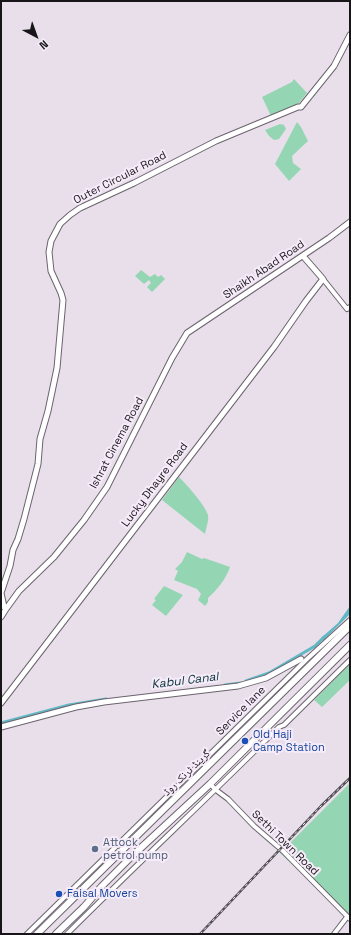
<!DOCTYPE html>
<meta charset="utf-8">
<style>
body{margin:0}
#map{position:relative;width:351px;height:935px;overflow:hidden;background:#e8dfeb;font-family:"Space Grotesk",sans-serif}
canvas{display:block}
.frame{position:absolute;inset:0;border:2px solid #181519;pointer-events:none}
.north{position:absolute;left:16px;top:16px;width:40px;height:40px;-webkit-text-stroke:3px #f6ecf9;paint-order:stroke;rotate:139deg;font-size:11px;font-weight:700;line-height:16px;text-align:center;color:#181519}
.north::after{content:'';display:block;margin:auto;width:14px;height:18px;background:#181519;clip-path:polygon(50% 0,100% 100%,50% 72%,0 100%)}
</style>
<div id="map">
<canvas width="351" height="935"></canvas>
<div class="frame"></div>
<div class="north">N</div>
</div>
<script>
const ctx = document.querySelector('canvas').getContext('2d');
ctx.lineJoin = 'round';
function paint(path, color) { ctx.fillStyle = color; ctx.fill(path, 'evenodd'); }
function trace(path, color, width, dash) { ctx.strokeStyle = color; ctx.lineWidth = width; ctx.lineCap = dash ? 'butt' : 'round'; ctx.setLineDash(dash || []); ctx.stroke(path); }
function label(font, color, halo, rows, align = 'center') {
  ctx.font = font + ' "Space Grotesk","Noto Naskh Arabic",sans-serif'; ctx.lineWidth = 4; ctx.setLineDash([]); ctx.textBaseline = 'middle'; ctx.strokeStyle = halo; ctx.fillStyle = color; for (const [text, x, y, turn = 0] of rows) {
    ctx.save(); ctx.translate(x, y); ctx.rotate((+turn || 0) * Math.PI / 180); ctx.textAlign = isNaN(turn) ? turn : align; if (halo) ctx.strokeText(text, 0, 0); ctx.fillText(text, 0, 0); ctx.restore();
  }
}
const green = new Path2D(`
 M294,79l13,14 -9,11 -27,12 -9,-19 30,-15z
 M297,122l4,5 7,14 -16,15 1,7 8,6 -12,12 -14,-17z
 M280,124l4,1 2,4 -7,10 -5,1 -5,-4 -4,-6z
 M141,270l9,7 5,-3 3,3 3,-2 4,4 -13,13 -5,-5 4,-4 -2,-3 -5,4 -9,-8z
 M179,477c8,8 26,28 29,38 1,6 -2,13 -3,19l-43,-34z
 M187,552l15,7 2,-1 26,9c-4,12 -13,23 -22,31v4l-3,4 -7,-6 3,-6 -4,-5 -23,-9 4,-9 -3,-2 7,-7z
 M164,586l19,9 -17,21 -14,-11 4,-5 -2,-1z
 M350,664v16l-28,27 -8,-7z
 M350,783v136l-70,-66z`);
const water = new Path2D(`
 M350,606v8l-27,27 -2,-3 17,-15z`);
const canal = new Path2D(`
 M246,681l23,-8 46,-27 9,-9
 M225,685l16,-2
 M1,723l68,-18 37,-6`);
const minor = new Path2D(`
 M323,279l24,30 3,-2
 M210,784l6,6 12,9 26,27 29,25 67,68
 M27,934l280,-275 43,-39
 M67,934c70,-70 142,-137 212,-207l5,-2 66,-65
 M334,934l13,-17`);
const major = new Path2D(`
 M6,609l-2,-2 -3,-14 9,-27 3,-16 5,-11 6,-20 14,-55 2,-25 8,-28 9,-43 6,-68 -2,-7 -10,-22 -2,-19 2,-11 9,-17 10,-9 10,-7 54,-25 82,-42 82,-34h3l33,-41 16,-31
 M1,617l5,-8 13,-18 35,-34 30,-37 23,-33 65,-129 15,-25 142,-95 21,-16
 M1,703l273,-356 32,-46 17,-22 -20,-23
 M1,727l75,-20 28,-5 134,-16 28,-8 35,-19`);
const highway = new Path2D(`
 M37,934l313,-308
 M56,934l28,-27 18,-21 29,-29 79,-73 140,-139`);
const rail = new Path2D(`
 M200,934l121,-128 29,-28`);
const markers = [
 [245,741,4,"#1a4fb4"],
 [95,849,4,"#5c6f8a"],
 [59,894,4,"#1a4fb4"]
];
const streetNames = [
 ["Outer Circular Road",120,178,-27],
 ["Shaikh Abad Road",264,270,-34],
 ["Ishrat Cinema Road",117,443,-62],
 ["Lucky Dhayre Road",155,485,-53],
 ["Service lane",241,711,-45],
 ["گرینڈ ٹرنک روڈ",187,773,-44],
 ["Sethi Town Road",285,843,44]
];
const transitNames = [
 ["Old Haji",253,735],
 ["Camp Station",253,748],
 ["Faisal Movers",67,894]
];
const serviceNames = [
 ["Attock",103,843],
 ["petrol pump",103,856]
];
const waterNames = [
 ["Kabul Canal",185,681,-7]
];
paint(green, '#94d6b3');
paint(water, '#62b7c4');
trace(canal, '#62b7c4', 3);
trace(minor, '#6b636d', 6);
trace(major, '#6b636d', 7);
trace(highway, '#6b636d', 8);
trace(minor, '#fff', 4);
trace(major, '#fff', 5);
trace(highway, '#fff', 6);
trace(rail, '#514d53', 2.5);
trace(rail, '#f6ecf9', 1, [3]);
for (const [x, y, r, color] of markers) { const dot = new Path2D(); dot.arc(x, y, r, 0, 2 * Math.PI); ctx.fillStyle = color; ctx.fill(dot); trace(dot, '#f6ecf9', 1.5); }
label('11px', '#181519', '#f6ecf9', streetNames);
label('11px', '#164399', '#f6ecf9', transitNames, 'left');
label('11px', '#4e5e75', '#f6ecf9', serviceNames, 'left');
label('italic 12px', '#063137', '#f6ecf9', waterNames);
</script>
